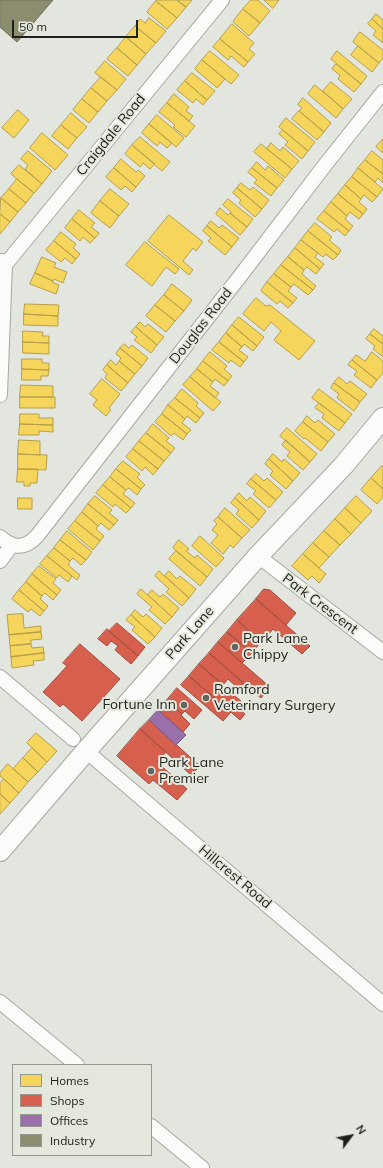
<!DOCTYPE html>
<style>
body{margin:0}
#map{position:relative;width:383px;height:1168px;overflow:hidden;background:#e3e5df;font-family:Mulish,sans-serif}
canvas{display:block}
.legend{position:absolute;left:12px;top:1064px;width:140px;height:92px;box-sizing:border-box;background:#e4e8dc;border:1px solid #95988f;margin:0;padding:5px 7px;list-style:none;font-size:12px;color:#1e201c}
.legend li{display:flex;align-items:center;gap:8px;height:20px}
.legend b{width:20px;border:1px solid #95988f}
.north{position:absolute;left:331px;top:1116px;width:40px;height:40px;-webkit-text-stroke:3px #e4e8dc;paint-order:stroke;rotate:58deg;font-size:11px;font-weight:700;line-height:16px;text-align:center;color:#1e201c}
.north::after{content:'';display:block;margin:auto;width:14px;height:18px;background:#1e201c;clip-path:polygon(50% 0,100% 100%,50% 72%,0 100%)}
.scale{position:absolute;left:12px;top:20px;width:126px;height:18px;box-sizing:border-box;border:2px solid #1e201c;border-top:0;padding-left:5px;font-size:12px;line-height:14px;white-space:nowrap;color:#1e201c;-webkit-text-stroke:3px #e4e8dc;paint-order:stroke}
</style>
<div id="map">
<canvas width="383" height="1168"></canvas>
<ul class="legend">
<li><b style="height:11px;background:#f6d55c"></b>Homes</li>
<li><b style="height:11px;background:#d6604d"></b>Shops</li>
<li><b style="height:11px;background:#9970ab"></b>Offices</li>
<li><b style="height:11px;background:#8c8c6e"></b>Industry</li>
</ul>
<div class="north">N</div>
<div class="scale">50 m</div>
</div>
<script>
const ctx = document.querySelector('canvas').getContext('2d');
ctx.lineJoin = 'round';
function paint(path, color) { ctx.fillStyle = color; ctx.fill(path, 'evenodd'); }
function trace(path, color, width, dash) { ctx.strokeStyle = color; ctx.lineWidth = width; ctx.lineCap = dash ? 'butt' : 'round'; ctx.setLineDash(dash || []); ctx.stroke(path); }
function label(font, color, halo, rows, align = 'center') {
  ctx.font = font + ' Mulish,sans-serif'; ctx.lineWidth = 4; ctx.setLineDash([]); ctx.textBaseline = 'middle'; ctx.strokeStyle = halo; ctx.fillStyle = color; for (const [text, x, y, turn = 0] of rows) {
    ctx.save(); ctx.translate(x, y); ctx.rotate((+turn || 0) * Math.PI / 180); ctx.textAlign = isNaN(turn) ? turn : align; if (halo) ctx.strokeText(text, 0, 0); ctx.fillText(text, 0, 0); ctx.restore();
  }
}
const homes = new Path2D(`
 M157,0h20l9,7 -9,11 -21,-17z
 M177,0h15l-6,7z
 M251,0h7l12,11 -10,12 -17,-14z
 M264,0h15l-6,8z
 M156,1l21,17 -10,11 -20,-17z
 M243,9l17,14 -11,13 -16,-14z
 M376,14l7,6v9l-11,-10z
 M149,18l17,13 -10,12 -21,-17 5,-7 5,4z
 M372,19l11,10v14l-10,-8 3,-4 -8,-7z
 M232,24l22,19 -5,6 6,5 -7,8 -28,-23z
 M135,26l21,17 -10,11 -20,-17z
 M360,32l23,18v8l-4,5 -26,-21z
 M126,37l20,17 -9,11 -20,-17z
 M220,39l28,23 -4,5 -13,-11 -3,4 -15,-13z
 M358,46l21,17 -7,9 -21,-17z
 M117,48l20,17 -9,11 -21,-17z
 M210,51l29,24 -8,9 -29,-24z
 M337,51l30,25 -6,8 -30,-25z
 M202,60l23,19 -8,9 -22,-19z
 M105,61l21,18 -9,11 -22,-17z
 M336,64l25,20 -7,8 -16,-13 2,-4 -8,-6z
 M192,73l23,18 -8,9 -22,-19z
 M101,77l16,13 -10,11 -16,-13z
 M185,81l22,19 -4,5 -7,-6 -3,4 -16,-13z
 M331,82l21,17 -9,10 -20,-18z
 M315,85l28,24 -7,9 -28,-24z
 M91,88l16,13 -9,11 -16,-13z
 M174,94l15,13 -3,4 7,5 -4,5 -22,-18z
 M303,98l28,25 -7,9 -25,-21 3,-3 -4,-3z
 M82,99l16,13 -9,11 -16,-13z
 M167,103l28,23 -9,11 -13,-10 2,-2 -16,-13z
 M18,110l11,10 -15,18 -12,-10z
 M299,111l25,21 -7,8 -25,-21z
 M71,113l16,14 -10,11 -16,-13z
 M157,115l27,23 -8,9 -27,-23z
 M286,118l29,24 -7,9 -29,-24z
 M149,124l23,19 -5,5 -7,-6 -3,4 -15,-13z
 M61,125l16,13 -9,11 -16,-13z
 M283,130l25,21 -6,8 -17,-14 3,-3 -9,-8z
 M42,133l26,22 -13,15 -25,-22z
 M140,137l30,25 -8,9 -30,-26z
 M383,139v14l-7,-6z
 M271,143l9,8 3,-4 16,14 -7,8 -25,-20z
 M261,144l31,25 -7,9 -31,-26z
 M132,145l23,19 -5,5 -7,-6 -3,4 -15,-13z
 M28,151l24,20 -10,13 -17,-15 3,-4 -7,-6z
 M372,151l11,9v14l-18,-14z
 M121,159l15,13 2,-2 7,6 -9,11 -22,-19z
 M365,160l18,14v9l-5,-5 -3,4 -17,-14z
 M257,162l8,8 3,-4 16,14 -7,8 -25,-20z
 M19,165l23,19 -8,9 -23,-19z
 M114,168l22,19 -4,5 -7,-6 -4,4 -15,-13z
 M252,168l25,20 -6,8 -17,-13 3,-3 -9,-8z
 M358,168l25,21 -6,8 -25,-20z
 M352,177l25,20 -5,5 -8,-7 -3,4 -16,-14z
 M17,179l17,14 -8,10 -17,-14z
 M241,183l9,7 3,-3 16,13 -7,9 -25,-21z
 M345,185l16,14 -2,3 8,7 -4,5 -25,-20z
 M237,188l25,21 -7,8 -16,-14 2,-3 -8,-7z
 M9,189l17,14 -8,9 -17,-14z
 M110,189l19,15 -10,12 -19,-15z
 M338,194l25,20 -4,5 -9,-7 -3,4 -16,-14z
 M1,198l17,14 -8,10 -10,-8z
 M228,199l25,20 -6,8 -17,-14 1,-1 -8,-7z
 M100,201l19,15 -9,12 -19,-15z
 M331,202l16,14 -2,3 8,7 -4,5 -25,-20z
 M220,208l8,7 2,-2 17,14 -7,8 -24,-21z
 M79,210l16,13 -4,4 8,6 -4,5 -23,-19z
 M324,211l25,20 -4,5 -8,-7 -3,3 -17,-13z
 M0,214l10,8 -10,12z
 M169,215l34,27 -7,9 -3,-3 -10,13 10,9 -4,5 -41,-34z
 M72,219l23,19 -5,5 -7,-6 -3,4 -15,-13z
 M211,221l8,7 3,-3 17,13 -7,9 -25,-21z
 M315,223l17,14 -3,3 12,10 -3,5 -30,-24z
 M207,226l25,21 -7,8 -17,-14 3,-3 -8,-7z
 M308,231l30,24 -5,5 -7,-6 -3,3 -22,-17z
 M61,232l15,12 -3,4 7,6 -4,5 -22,-18z
 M301,240l17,13 -3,4 9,7 -4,5 -25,-21z
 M54,241l22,18 -4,5 -7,-6 -4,4 -15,-12z
 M145,242l34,27 -4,5 -9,-7 -14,19 -26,-21z
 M295,248l25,21 -4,5 -9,-7 -3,3 -16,-13z
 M42,257l14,6 -2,4 13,5 -4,11 -9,-4 -1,2 -18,-8z
 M288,257l16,13 -2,4 14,12 -3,4 -32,-25z
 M281,265l32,25 -5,5 -14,-11 -3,3 -17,-13z
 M35,273l18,8 -1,1 7,3 -3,9 -26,-10z
 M274,274l17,13 -3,4 9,7 -4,5 -26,-21z
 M267,282l26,21 -5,5 -8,-7 -3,3 -16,-13z
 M172,284l20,16 -8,11 -20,-16z
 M164,295l20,16 -9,10 -20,-16z
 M256,298l10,8 4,-1 45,36 -16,19 -25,-20 7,-9 -10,-9 -7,9 -21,-17z
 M25,304l34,1 -1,11 -34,-2z
 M155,305l20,16 -9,11 -20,-16z
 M24,314l34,2v10l-34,-1z
 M239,317l25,20 -7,9 -25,-21z
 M140,322l5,5 3,-3 16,13 -7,8 -21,-18z
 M232,325l25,21 -4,5 -9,-7 -2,3 -16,-14z
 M136,327l21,18 -6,8 -17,-13 3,-3 -6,-5z
 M374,329l9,7v8l-13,-10z
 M23,331l20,1 -1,4h7v7l-26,-1z
 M226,333l16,14 -3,3 9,7 -4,5 -25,-20z
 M370,334l13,10v13l-10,-8 2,-3 -9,-7z
 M23,342l26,1v11l-26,-1z
 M219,342l25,20 -4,5 -9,-7 -2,3 -17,-13z
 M124,344l5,4 3,-3 16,13 -6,8 -22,-18z
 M120,348l22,18 -7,8 -16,-13 2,-3 -5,-4z
 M210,352l17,14 -3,3 8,7 -4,5 -25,-20z
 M372,352l11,9v12l-6,7 -25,-20 4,-5 9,6z
 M22,359h20v4h7v7l-27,-1z
 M111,360l5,5 3,-4 16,13 -7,9 -21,-18z
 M352,360l25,20 -6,8 -17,-13 3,-4 -9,-6z
 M203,361l25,20 -4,5 -9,-7 -2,3 -16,-13z
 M107,365l21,18 -7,8 -16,-13 2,-4 -4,-4z
 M22,369l27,1 -1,6h-7v4h-19z
 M197,369l16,13 -3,4 9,7 -4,5 -25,-21z
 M190,377l31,25 -8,9 -30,-26z
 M339,377l8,7 3,-3 17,13 -7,8 -26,-19z
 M102,379l18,15 -11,14 2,2 -5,6 -13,-11 4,-5 -7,-6z
 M334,383l26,19 -6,9 -17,-13 2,-4 -8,-6z
 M21,385l32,1v11h-33z
 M182,389l16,14 -2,3 8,7 -4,5 -25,-20z
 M319,389l33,25 -7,9 -33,-25z
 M20,397h35v11h-35z
 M175,398l25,20 -4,5 -9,-7 -2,3 -17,-14z
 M319,403l26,20 -6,8 -17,-13 2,-4 -9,-6z
 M168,405l17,14 -3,4 9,7 -4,4 -25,-20z
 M20,414h19v4h14v7l-33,-1z
 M162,414l25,20 -4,6 -9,-7 -3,3 -16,-14z
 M307,416l8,7 3,-3 17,14 -7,8 -25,-20z
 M303,422l25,20 -7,9 -16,-13 -1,1 -9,-8z
 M20,424l33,1v7l-14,-1v4h-20z
 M153,424l16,14 -3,3 9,7 -4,5 -25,-20z
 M287,428l30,26 -7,8 -30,-26z
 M146,433l25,20 -7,8 -25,-20z
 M19,440l21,1v14l-22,-1z
 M286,440l24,22 -7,8 -16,-14 3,-4 -8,-7z
 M139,441l25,20 -6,8 -25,-20z
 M133,449l25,20 -5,6 -8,-8 -3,4 -16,-14z
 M18,454l29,1 -1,15 -28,-1z
 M273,454l9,8 2,-3 16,14 -7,8 -24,-22z
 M269,459l24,22 -7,8 -16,-14 3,-4 -8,-7z
 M123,461l17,13 -3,3 8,8 -4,4 -25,-20z
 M382,466l1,1v22l-12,-11z
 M18,469h20l-1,14h-7v3h-6v-4h-7z
 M116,469l25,20 -4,6 -8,-7 -3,2 -16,-13z
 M256,474l8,7 3,-3 16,14 -7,8 -25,-21z
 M110,477l16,13 -3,4 12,9 -4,5 -28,-23z
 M371,478l12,11v8l-6,7 -16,-14z
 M251,479l25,21 -7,8 -16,-14 3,-3 -9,-7z
 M103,485l28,23 -5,5 -11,-9 -2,3 -17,-14z
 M239,493l8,8 3,-4 16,14 -7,9 -24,-22z
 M95,496l17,14 -3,3 9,7 -4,5 -26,-21z
 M356,496l16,15 -11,12 -16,-15z
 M18,498h14v11h-14z
 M235,498l24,22 -7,8 -16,-14 3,-4 -8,-7z
 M88,504l26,21 -5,5 -8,-7 -3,3 -16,-14z
 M225,508l25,22 -8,8 -24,-21z
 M345,508l16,15 -10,11 -16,-15z
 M82,512l16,14 -2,3 8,7 -4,5 -25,-20z
 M218,517l24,21 -9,10 -3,-3 -7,9 -12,-11 7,-8 -6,-5 5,-6 -3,-3z
 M335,519l16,15 -11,11 -16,-14z
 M75,521l25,20 -7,9 -25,-21z
 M67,531l25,21 -6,8 -26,-20z
 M324,531l16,14 -11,12 -16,-14z
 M200,536l24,22 -8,9 -24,-21z
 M60,540l26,20 -5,5 -8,-7 -3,3 -16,-13z
 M179,540l10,9 -3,2 9,7 2,-3 16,14 -6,8 -34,-29z
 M313,543l16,14 -10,11 -16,-14z
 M54,548l16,13 -2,4 12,10 -3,5 -30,-24z
 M176,551l31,26 -7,9 -31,-27z
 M303,554l23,20 -7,9 -7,-7 -4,4 -16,-14z
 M47,556l25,20 -4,6 -9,-7 -2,3 -17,-14z
 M39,566l17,13 -3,4 8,7 -4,5 -25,-21z
 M159,571l30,27 -7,8 -16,-14 3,-3 -14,-13z
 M169,571l8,8 3,-3 16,13 -7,9 -24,-22z
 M32,574l25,21 -4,5 -8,-7 -3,3 -16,-14z
 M26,582l16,14 -2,3 8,7 -4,5 -25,-21z
 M141,589l31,28 -7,7 -16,-14 3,-3 -15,-13z
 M19,590l25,21 -4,5 -9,-7 -3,3 -16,-13z
 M152,590l8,7 3,-3 16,14 -7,9 -24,-22z
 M135,610l8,7 3,-3 16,14 -7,9 -24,-22z
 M23,614l1,14 17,-2v6l-32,3 -2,-20z
 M131,615l24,22 -7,7 -16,-14 3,-3 -9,-7z
 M41,632l1,7 -11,1v4l-21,2 -1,-11z
 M31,644l1,4 11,-1 1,6 -33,4 -1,-11z
 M44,653v7l-11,1 1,4 -22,3 -1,-11z
 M36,733l21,18 -10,11 -20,-19z
 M32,748l15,14 -9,10 -15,-14z
 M23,758l15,14 -10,10 -15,-13z
 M8,764l20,18 -9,11 -19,-17v-3z
 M4,779l15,14 -9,10 -10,-9v-11z
 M0,794l10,9 -10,11z`);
const shops = new Path2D(`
 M264,589l6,1 26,23 -10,12 -30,-26z
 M256,599l54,47 -8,8 -29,-25 -11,13 -25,-22z
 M237,620l14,13 -2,2 10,9 -7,9 -25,-21z
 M117,623l28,24 -7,9 -29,-25z
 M107,629l31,27 -7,8 -16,-14 3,-4 -7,-5 -4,5 -9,-7z
 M227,632l25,21 -10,10 -24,-21z
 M218,642l52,45 -9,11 -52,-45z
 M80,644l40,35 -38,42 -19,-17 -3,3 -17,-15 24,-26 -4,-3z
 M209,653l40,35 -5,6 -16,-15 -5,6 -24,-21z
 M199,664l24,21 -2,2 8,7 2,-1 10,8 -5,6 9,7 -5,6 -51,-44z
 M189,676l42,36 -8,9 -42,-36z
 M177,688l25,22 -8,9 -9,-8 -3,3 -15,-14z
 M167,700l15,14 -1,1 9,9 -7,8 -25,-22z
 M149,720l51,46 -9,9 -51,-46z
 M140,729l26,23 -9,10 30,27 -10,11 -24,-20 -4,4 -32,-28z`);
const offices = new Path2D(`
 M158,710l28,25 -10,10 -27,-25z`);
const industry = new Path2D(`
 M0,0h53l-36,42 -17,-15z`);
const street = new Path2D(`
 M0,271l222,-271
 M0,395l5,-131 -3,-3
 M0,537c13,12 25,12 37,-1l204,-261 84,-110 58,-73
 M258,556l125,96
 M0,561l12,-16
 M0,677l73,62
 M86,751l297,253
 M0,1002l77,63
 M151,1126l51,42`);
const secondary = new Path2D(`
 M0,851l86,-100 172,-195 86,-91 39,-47`);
const markers = [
 [235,647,4,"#636560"],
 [206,698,4,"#636560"],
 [184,705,4,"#636560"],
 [151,771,4,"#636560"]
];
const streetNames = [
 ["Craigdale Road",111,135,-51],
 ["Douglas Road",201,326,-52],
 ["Park Crescent",320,604,37],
 ["Park Lane",190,633,-49],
 ["Hillcrest Road",235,877,40]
];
const poiNames = [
 ["Park Lane",243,639],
 ["Chippy",243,655],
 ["Romford",214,690],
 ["Veterinary Surgery",214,706],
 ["Fortune Inn",176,705,"right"],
 ["Park Lane",159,763],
 ["Premier",159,779]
];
paint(homes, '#f6d55c');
trace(homes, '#b59f49', 1);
paint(shops, '#d6604d');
trace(shops, '#9f4d3e', 1);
paint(offices, '#9970ab');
trace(offices, '#745880', 1);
paint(industry, '#8c8c6e');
trace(industry, '#6b6c55', 1);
trace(street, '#a6a8a3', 16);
trace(secondary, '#a6a8a3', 22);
trace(street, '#fbfbfa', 14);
trace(secondary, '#fbfbfa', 20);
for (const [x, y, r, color] of markers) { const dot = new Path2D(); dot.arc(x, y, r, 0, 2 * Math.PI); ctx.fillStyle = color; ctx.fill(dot); trace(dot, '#e4e8dc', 1.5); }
label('14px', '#1e201c', '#e4e8dc', streetNames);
label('14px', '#1e201c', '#e4e8dc', poiNames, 'left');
</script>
